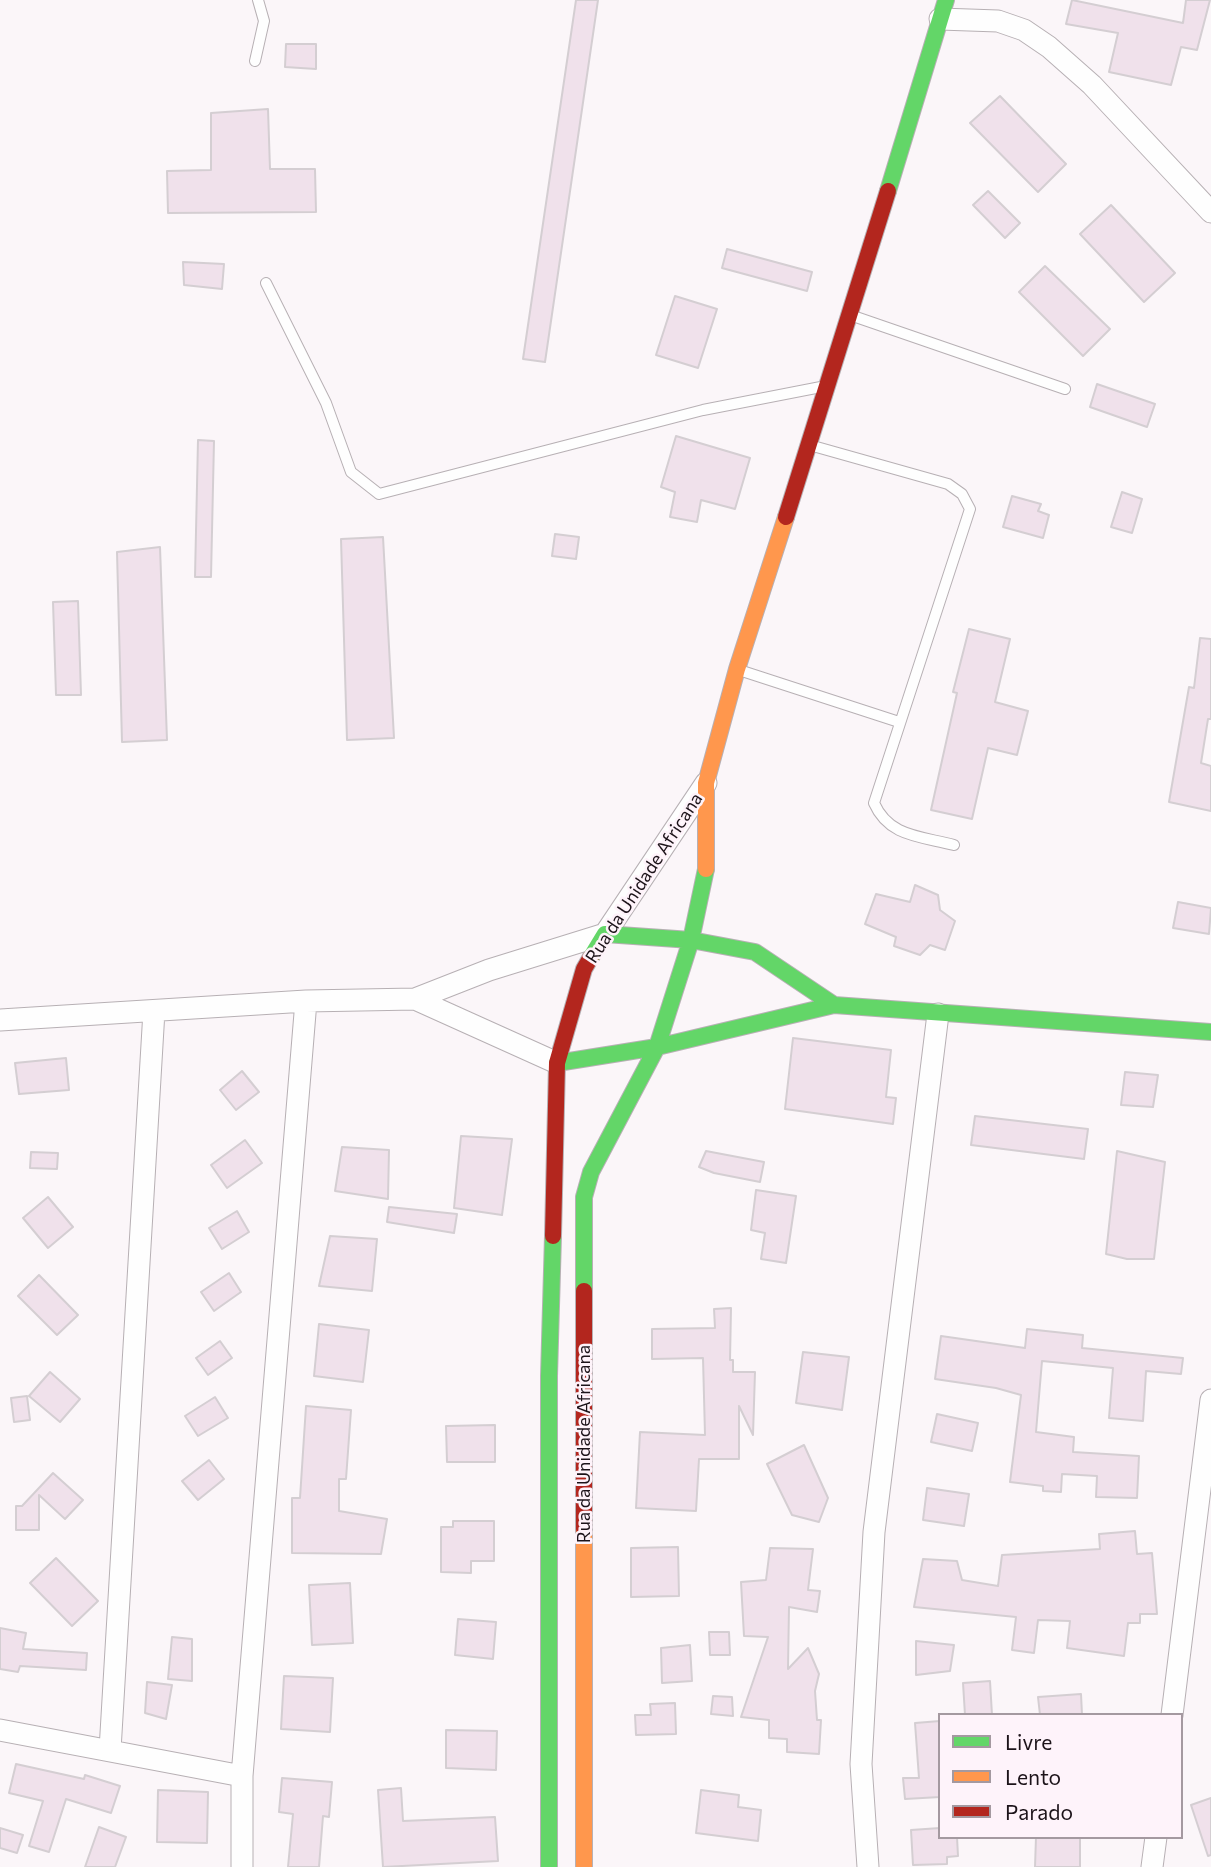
<!DOCTYPE html>
<style>
body{margin:0}
#map{position:relative;width:1211px;height:1867px;overflow:hidden;background:#fbf6f9;font-family:Commissioner,sans-serif}
canvas{display:block}
.legend{position:absolute;left:938px;top:1713px;width:245px;height:126px;box-sizing:border-box;background:#fef3fa;border:2px solid #a499a0;margin:0;padding:9px 12px;list-style:none;font-size:21px;color:#1c1319}
.legend li{display:flex;align-items:center;gap:14px;height:35px}
.legend b{width:35px;border:2px solid #a499a0}
</style>
<div id="map">
<canvas width="1211" height="1867"></canvas>
<ul class="legend">
<li><b style="height:9px;background:#63d668"></b>Livre</li>
<li><b style="height:9px;background:#ff974d"></b>Lento</li>
<li><b style="height:9px;background:#b3261e"></b>Parado</li>
</ul>
</div>
<script>
const ctx = document.querySelector('canvas').getContext('2d');
ctx.lineJoin = 'round';
function paint(path, color) { ctx.fillStyle = color; ctx.fill(path, 'evenodd'); }
function trace(path, color, width, dash) { ctx.strokeStyle = color; ctx.lineWidth = width; ctx.lineCap = dash ? 'butt' : 'round'; ctx.setLineDash(dash || []); ctx.stroke(path); }
function label(font, color, halo, rows, align = 'center') {
  ctx.font = font + ' Commissioner,sans-serif'; ctx.lineWidth = 5; ctx.setLineDash([]); ctx.textBaseline = 'middle'; ctx.strokeStyle = halo; ctx.fillStyle = color; for (const [text, x, y, turn = 0] of rows) {
    ctx.save(); ctx.translate(x, y); ctx.rotate((+turn || 0) * Math.PI / 180); ctx.textAlign = isNaN(turn) ? turn : align; if (halo) ctx.strokeText(text, 0, 0); ctx.fillText(text, 0, 0); ctx.restore();
  }
}
const building = new Path2D(`
 M576,0h22l-53,362 -22,-3z
 M1072,0l111,23 3,-23h24l-13,50 -16,-3 -10,38 -62,-13 9,-39 -52,-9z
 M286,44h30v25l-31,-2z
 M1000,96l66,68 -28,28 -68,-69z
 M268,109l2,60h45l1,43 -148,1 -1,-42 44,-1v-57z
 M988,191l32,32 -15,15 -32,-33z
 M1111,205l64,68 -31,29 -64,-68z
 M727,249l85,23 -5,19 -85,-23z
 M183,262l41,2 -2,25 -38,-4z
 M1045,266l65,63 -27,27 -64,-64z
 M675,296l42,13 -19,59 -42,-13z
 M1097,384l58,20 -8,23 -57,-20z
 M676,436l74,22 -15,51 -34,-9 -4,22 -27,-5 5,-25 -14,-5z
 M198,440l16,1 -3,136h-16z
 M1122,492l20,7 -10,34 -21,-6z
 M1012,496l29,8 -3,7 11,4 -6,23 -40,-11z
 M555,534l24,3 -3,22 -24,-3z
 M383,537l11,201 -47,2 -6,-201z
 M160,547l7,193 -45,2 -5,-190z
 M78,601l3,94h-25l-3,-93z
 M969,629l41,10 -15,63 33,9 -11,44 -29,-7 -16,71 -41,-9 26,-117 -4,-1z
 M1200,638l11,1v80h-3l-7,44 10,3v45l-42,-9 20,-115 5,1z
 M915,885l23,10 2,15 15,11 -10,29 -15,-5 -10,10 -26,-9 2,-9 -31,-13 11,-30 34,8z
 M1178,902l33,6 -2,26 -36,-6z
 M793,1038l98,12 -5,47 10,1 -3,26 -108,-15z
 M66,1058l3,32 -50,4 -4,-31z
 M242,1071l17,21 -23,18 -16,-20z
 M1125,1072l33,3 -5,32 -32,-2z
 M975,1116l113,13 -4,30 -113,-14z
 M461,1136l51,3 -10,76 -48,-7z
 M245,1140l17,23 -35,25 -16,-23z
 M342,1147l47,3 -1,49 -53,-8z
 M706,1151l58,11 -4,20 -46,-9 -15,-6z
 M1117,1151l48,11 -11,97h-27l-21,-5z
 M31,1152l27,1 -1,16 -27,-1z
 M756,1190l40,6 -10,67 -25,-4 4,-26 -14,-3z
 M48,1197l25,30 -25,21 -25,-30z
 M389,1207l68,7 -3,19 -67,-11z
 M237,1211l12,21 -27,17 -13,-21z
 M330,1236l47,3 -5,52 -53,-5z
 M229,1273l12,19 -27,19 -13,-19z
 M39,1275l39,40 -21,20 -39,-39z
 M731,1308l-1,52h3v12h22l-2,63 -14,-29v53h-40l-3,52 -60,-3 4,-76 65,3 -2,-77 -51,1v-30l63,-1 -1,-19z
 M319,1324l50,6 -6,52 -49,-6z
 M1027,1329l56,6 -1,13 101,10 -2,16 -35,-3 -3,50 -34,-3 4,-50 -71,-7 -6,71 38,5 -1,15 66,4 -2,42 -41,-1 1,-21 -35,-2 -1,18 -18,-1v-5l-33,-4 11,-87 -25,-7 -61,-9 6,-43 84,12z
 M220,1341l12,17 -24,17 -12,-17z
 M803,1352l46,5 -7,53 -46,-7z
 M50,1372l30,27 -20,23 -31,-26z
 M27,1396l3,24 -16,2 -3,-24z
 M215,1397l13,21 -30,18 -13,-20z
 M306,1406l45,4 -5,69h-7v32l48,8 -6,35 -89,-1v-55h8z
 M937,1414l41,9 -6,28 -41,-9z
 M495,1425v37h-48l-1,-36z
 M804,1445l24,53 -9,24 -27,-7 -25,-51z
 M209,1460l15,19 -26,21 -16,-19z
 M53,1473l30,27 -18,19 -26,-24v35h-23v-24h6z
 M927,1488l42,6 -5,32 -41,-6z
 M453,1521h41v40h-23v12l-30,-1v-45h12z
 M1135,1531l2,23 15,-1 5,61h-17v9h-12l-4,33 -57,-8 3,-27 -32,-1 -4,33 -22,-3 4,-33 -102,-10 9,-48 34,2 5,19 36,6 4,-31 98,-6 -1,-15z
 M678,1547l1,49 -48,1v-49z
 M770,1548l43,1 -5,41 12,1 -3,21 -28,-5 -1,62 20,-21 11,26 -4,17 2,29h4l-2,34 -32,-2v-13l-18,-1v-18l-28,-3 27,-80 -24,-1 -3,-54 25,-2z
 M56,1558l42,43 -26,25 -42,-43z
 M350,1583l3,60 -41,2 -3,-60z
 M458,1619l38,3 -3,37 -38,-4z
 M0,1628l26,5 -3,16 64,4 -1,17 -66,-4 -2,6 -18,-3z
 M709,1632h20l1,23h-20z
 M172,1637l20,2v42l-24,-2z
 M916,1641l38,4 -4,26 -34,4z
 M690,1645l2,36 -30,2 -1,-35z
 M284,1676l49,2 -3,54 -49,-3z
 M990,1681l2,34h-27l-2,-32z
 M147,1682l25,3 -6,34 -21,-6z
 M1081,1694l1,21h-42l-2,-18z
 M713,1696l19,1 1,19 -22,-2z
 M675,1703l1,31 -40,1 -1,-20h16l-1,-11z
 M940,1721v76l-35,2 -2,-21h16l-4,-55z
 M446,1730l51,1 -1,39 -50,-2z
 M16,1764l68,15 1,-4 35,11 -9,27 -45,-14 -17,53 -20,-6 14,-45 -34,-8z
 M282,1778l50,4 -3,35 -6,-1 -4,51h-31l5,-53 -14,-2z
 M401,1788l2,33 92,-4 3,44 -115,6 -5,-77z
 M158,1790l50,2 -1,51 -50,-1z
 M701,1790l38,5 -1,12 23,3 -3,31 -62,-8z
 M1211,1798v57l-3,1 -17,-51z
 M99,1827l27,10 -11,30h-30z
 M0,1828l23,7 -6,18 -17,-5z
 M940,1828v9h17l1,19 -11,1v7l-34,1 -2,-35z
 M1036,1837h44v30h-45z`);
const lane = new Path2D(`
 M255,61l9,-40 -6,-21
 M266,283l60,120 25,69 28,22 324,-84 123,-24
 M853,316l212,73
 M813,446l135,38 14,10 8,15 -96,294c15,34 46,33 80,42
 M739,670l160,52`);
const street = new Path2D(`
 M940,19l58,2 26,9 25,17 43,38 119,127
 M415,999l142,64
 M0,1020l306,-19 109,-2 74,-29 116,-36 101,-151
 M1172,1715l39,-315
 M0,1730l242,46
 M110,1750l44,-739
 M242,1867v-91l64,-775
 M868,1867l-7,-103 13,-232 64,-518
 M1152,1867l4,-30`);
const fast = new Path2D(`
 M888,191l58,-191
 M591,957l14,-23 86,6 64,12 79,53
 M557,1063l100,-16 177,-42 377,27
 M584,1291v-94l7,-25 66,-125 34,-107 15,-71
 M549,1867v-491l4,-140`);
const slow = new Path2D(`
 M706,869v-86l31,-114 49,-152
 M584,1529v338`);
const jam = new Path2D(`
 M786,517l102,-326
 M553,1236l4,-173 27,-94 7,-12
 M584,1291v238`);
const streetNames = [
 ["Rua da Unidade Africana",644,878,-57],
 ["Rua da Unidade Africana",584,1444,-90]
];
paint(building, '#f0e1eb');
trace(building, '#d4ced2', 2);
trace(lane, '#b7b0b4', 12);
trace(street, '#b7b0b4', 23);
trace(fast, '#b7b0b4', 18);
trace(slow, '#b7b0b4', 18);
trace(jam, '#b7b0b4', 18);
trace(lane, '#fefefe', 10);
trace(street, '#fefefe', 21);
trace(fast, '#63d668', 16);
trace(slow, '#ff974d', 16);
trace(jam, '#b3261e', 16);
label('18px', '#1c1319', '#fef3fa', streetNames);
</script>
